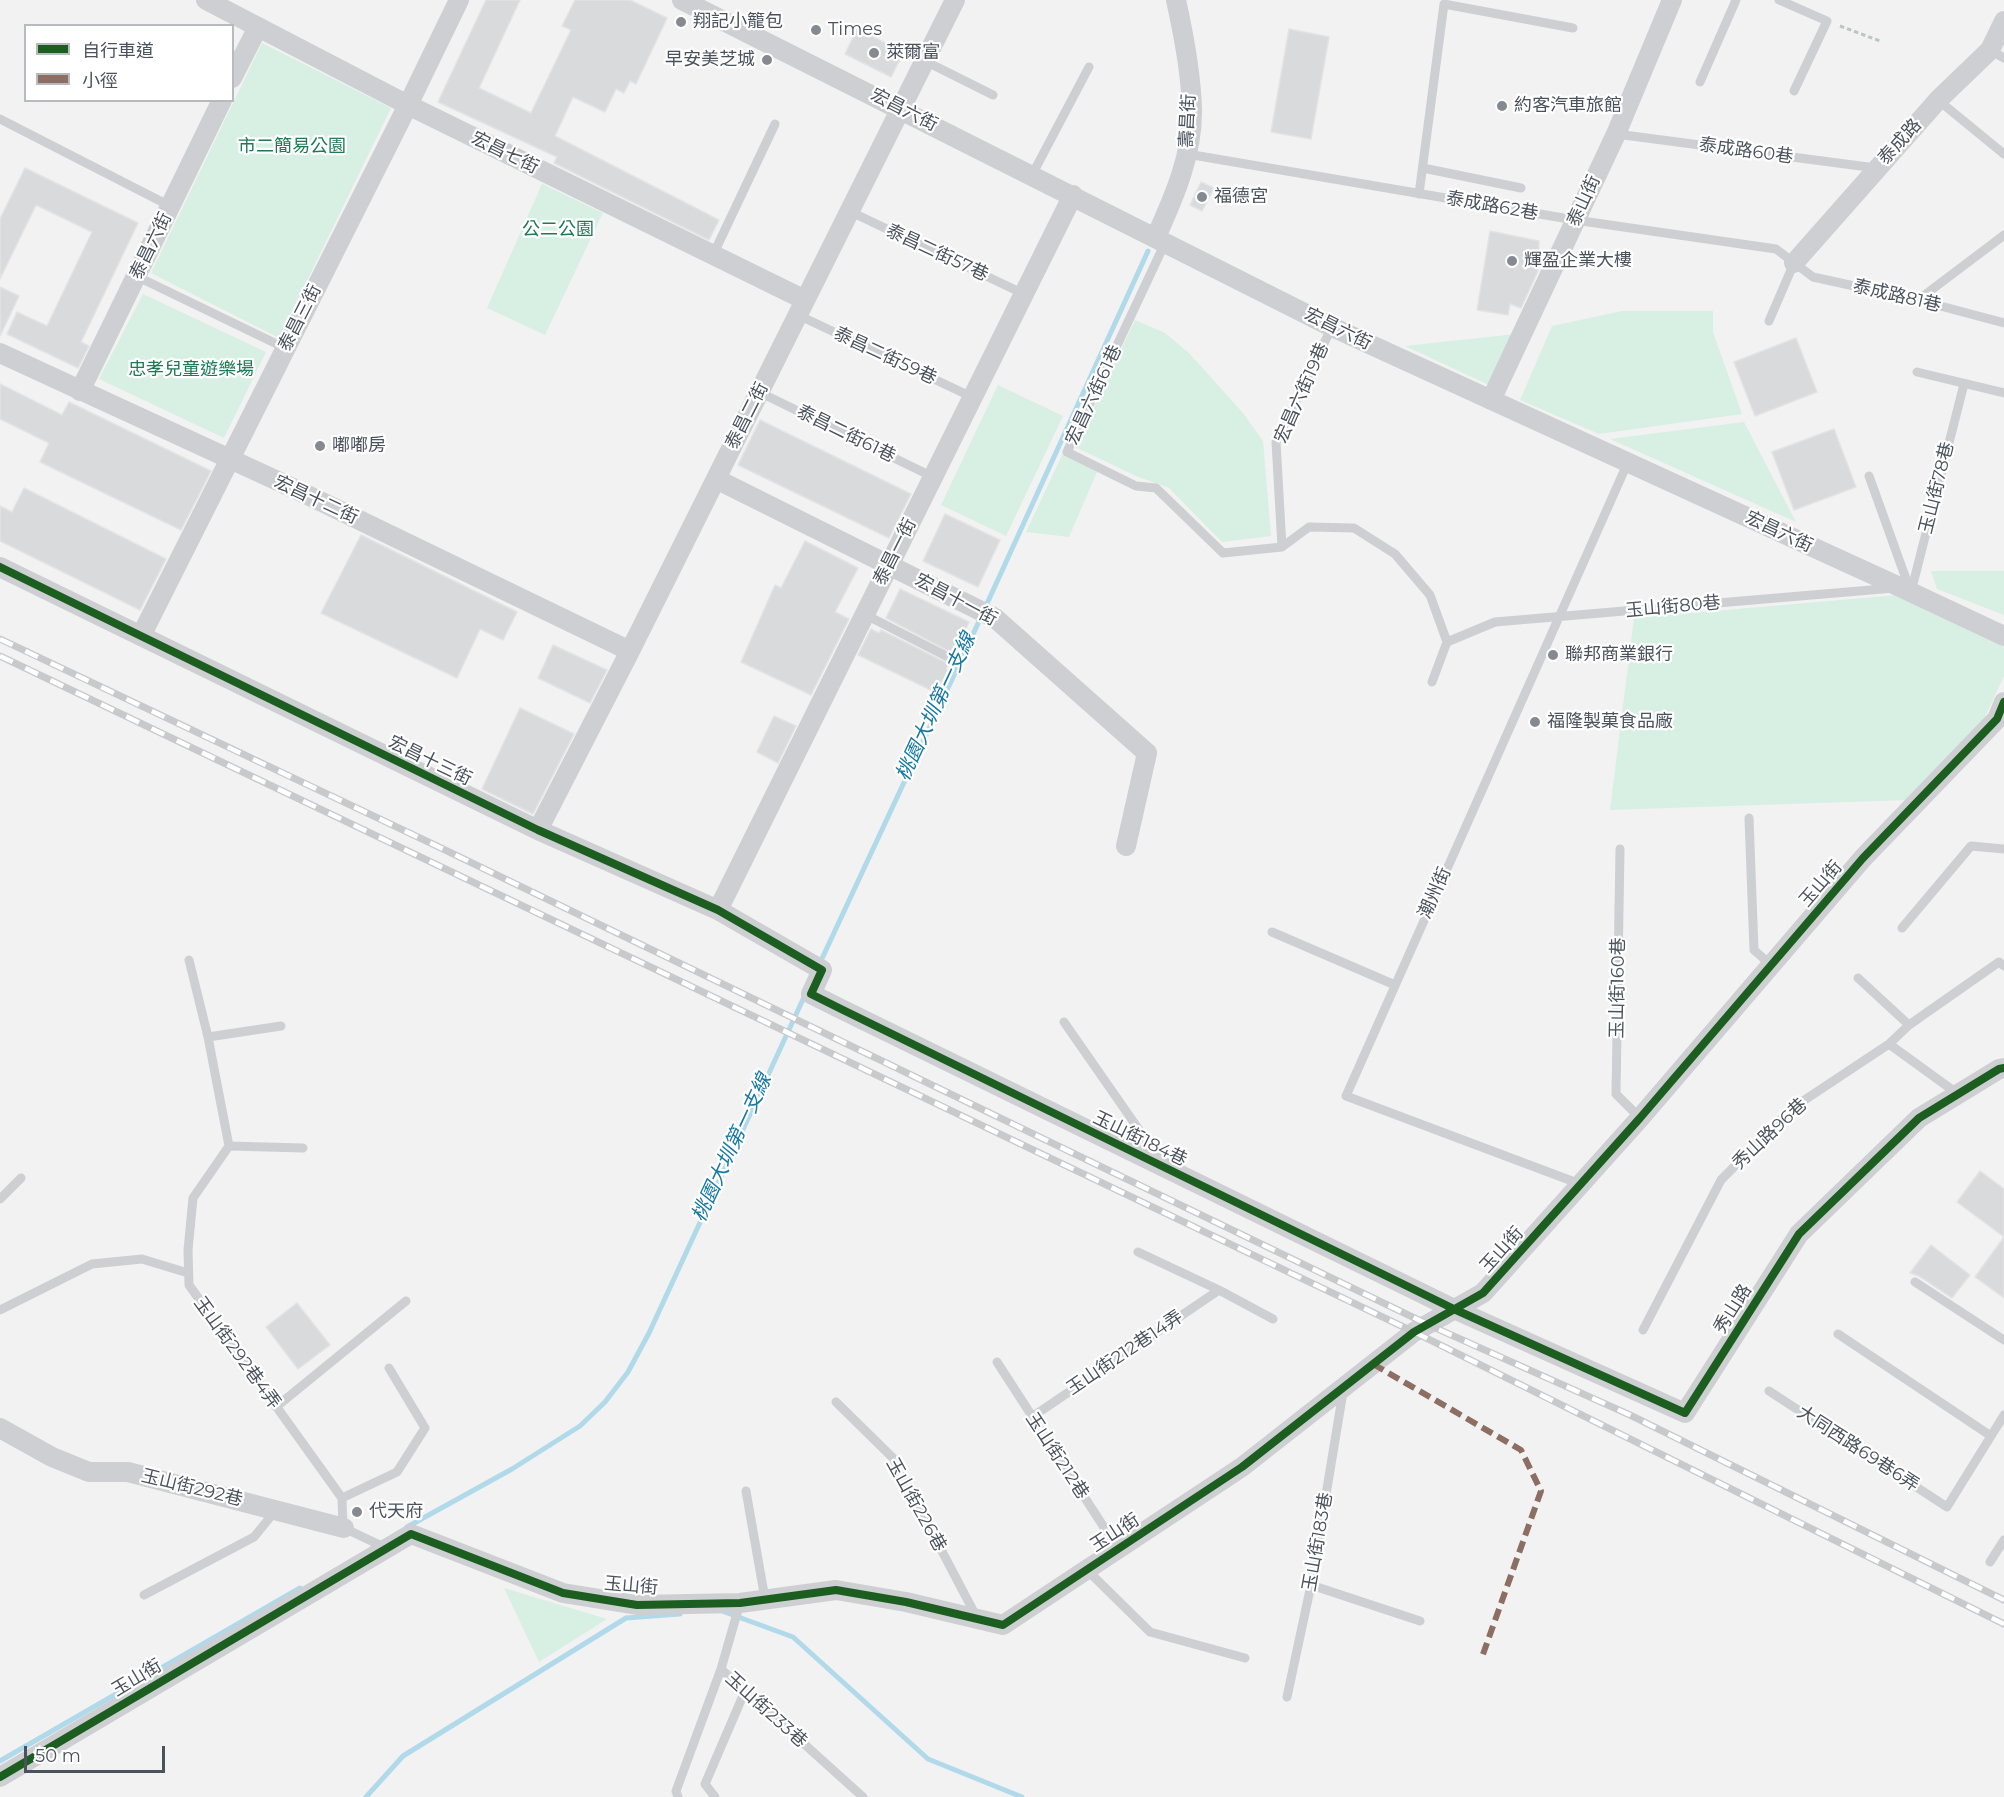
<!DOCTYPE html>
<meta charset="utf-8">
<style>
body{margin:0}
#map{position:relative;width:2004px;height:1797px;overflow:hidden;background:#f2f2f2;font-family:Montserrat,"Noto Sans TC",sans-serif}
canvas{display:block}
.legend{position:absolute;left:24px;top:24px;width:210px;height:78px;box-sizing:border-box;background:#fff;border:2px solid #b7babe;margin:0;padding:8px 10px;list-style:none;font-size:18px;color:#4a525d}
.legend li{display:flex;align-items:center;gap:12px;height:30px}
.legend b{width:30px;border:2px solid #b7babe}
.scale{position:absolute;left:24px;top:1746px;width:141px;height:27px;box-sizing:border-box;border:3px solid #4a525d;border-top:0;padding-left:8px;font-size:18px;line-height:21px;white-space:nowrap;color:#4a525d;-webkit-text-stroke:4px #fff;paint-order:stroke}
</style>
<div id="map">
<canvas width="2004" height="1797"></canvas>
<ul class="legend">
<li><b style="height:8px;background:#1b5e20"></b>自行車道</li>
<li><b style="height:8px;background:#8d6e63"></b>小徑</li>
</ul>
<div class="scale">50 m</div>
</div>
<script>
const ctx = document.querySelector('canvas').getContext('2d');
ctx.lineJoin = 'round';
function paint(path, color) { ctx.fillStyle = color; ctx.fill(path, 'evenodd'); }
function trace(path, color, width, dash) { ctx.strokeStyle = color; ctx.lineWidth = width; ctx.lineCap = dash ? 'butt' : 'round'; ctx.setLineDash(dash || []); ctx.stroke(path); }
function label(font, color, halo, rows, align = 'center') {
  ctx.font = font + ' Montserrat,"Noto Sans TC",sans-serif'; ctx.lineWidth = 4.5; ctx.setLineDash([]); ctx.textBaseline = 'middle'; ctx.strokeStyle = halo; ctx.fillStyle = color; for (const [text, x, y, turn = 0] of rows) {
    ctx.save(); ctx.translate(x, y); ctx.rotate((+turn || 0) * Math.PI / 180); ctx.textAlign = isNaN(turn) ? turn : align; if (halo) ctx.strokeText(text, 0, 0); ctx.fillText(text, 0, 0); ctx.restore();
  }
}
const green = new Path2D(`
 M262,43l129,65 -112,230 -128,-65z
 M542,184l61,29 -58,122 -58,-27z
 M143,294l123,58 -42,86 -125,-59z
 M1622,311h91v21l29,82 -143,20 -79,-34 32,-74z
 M1135,320l30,13 24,20 54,60 20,28 8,95 -49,6 -53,-54 -33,-12 -61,-29z
 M1515,334l-26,51 -84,-39z
 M998,385l65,31 -57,120 -65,-31z
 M1744,422l52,100 -186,-83z
 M1063,453l34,19 -28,65 -43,-5z
 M1931,571h73v44l-67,-26z
 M1897,595l107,52v29l-20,43 -75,81 -299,10 24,-192z
 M504,1588l103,31 -68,43z`);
const stream = new Path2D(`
 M985,608l163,-357
 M819,965l162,-348
 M407,1527l105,-58 68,-43 25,-24 23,-30 21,-39 156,-338
 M722,1611l71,26 135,122 94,38
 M0,1761l300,-173
 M366,1797l37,-41 223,-138 54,-4`);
const building = new Path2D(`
 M486,0h34l-41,88 52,25 40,-83 -9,-4 13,-26h55l37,18 -31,66 -6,-3 -6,12 -8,-4 -11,23 -32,-15 -18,39 164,84 -10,20 -155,-77 3,-6 -119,-55z
 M857,29l47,23 -13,25 -46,-23z
 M1289,29l40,8 -18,102 -40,-7z
 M25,168l113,55 -57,119 8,4 -11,22 -71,-34 10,-22 30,14 45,-94 -56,-27 -36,74v-60z
 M1201,182l13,6 -12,23 -12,-6z
 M1490,231l49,10 -1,30 -17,37 -11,-4 -2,11 -31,-5z
 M0,287l19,9 -19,40z
 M1796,338l21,54 -62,24 -21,-54z
 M0,384l62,31 7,-13 142,69 -30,59 -141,-68 9,-19 -49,-24z
 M760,420l151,74 -22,44 -151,-73z
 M1834,429l22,58 -62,23 -22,-58z
 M24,488l142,71 -26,51 -140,-69v-35l12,6z
 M945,514l55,26 -22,47 -55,-26z
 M361,535l156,77 -14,28 -23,-11 -23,49 -136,-65z
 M805,541l53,27 -23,44 14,7 -38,76 -70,-33 34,-77 6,3z
 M900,589l69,33 -15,32 -68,-36z
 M871,629l8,4 2,-3 68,34 -3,5 2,1 -11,23 -79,-38z
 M553,645l54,25 -17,33 -52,-25z
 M520,708l54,26 -41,80 -51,-25z
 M774,716l22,10 -18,37 -21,-11z
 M1980,1171l24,18v48l-47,-35z
 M2004,1237v61l-29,-21z
 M1931,1245l39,30 -18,23 -33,-22 -9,-3z
 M297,1303l33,42 -32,24 -32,-42z`);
const path = new Path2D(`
 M1840,26l40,15`);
const service = new Path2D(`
 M1779,0l48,21 -33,70
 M1990,50l14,8
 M925,61l68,34
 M1700,82l36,-82
 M1938,100l66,54
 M0,119l170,87
 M1616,134l260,34
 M1187,154l388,66 201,29 37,28 105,23 86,23
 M1423,168l98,20
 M1032,175l57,-108
 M1419,194l25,-190 129,24
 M849,211l175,83
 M1165,243l-98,209 69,34 20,2 67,65 59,-6
 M713,255l62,-131
 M136,276l149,72
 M1918,300l86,-65
 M798,315l174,82
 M1769,321l25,-58
 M1332,327l-56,115 6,105 27,-20 45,1 41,26 35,41 17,47 -15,40
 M1917,372l87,21
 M759,392l174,85
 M1869,476l41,114
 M1911,592l53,-208
 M864,614l84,43
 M1447,642l48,-20 399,-34
 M1749,818l5,132 17,15
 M1620,849l-4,245 24,24
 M1902,928l69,-82 33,3
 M1272,932l123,53
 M189,960l19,77 21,109 -36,52 -5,52 1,35 153,213 1,29
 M1858,978l51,47
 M1064,1022l96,138
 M208,1037l73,-11
 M1889,1044l20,-19 90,-63 5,4
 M229,1146l74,2
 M1580,1184l-234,-88 282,-634
 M0,1199l21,-21
 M1138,1252l81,38 54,29
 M1915,1282l89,58
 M0,1310l92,-46 50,-5 46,14
 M1643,1330l78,-150 70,-71 98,-65 69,50
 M1838,1334l153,102
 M997,1362l121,187
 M1769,1391l178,116 57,-92
 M836,1402l57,56 83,158
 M276,1407l130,-106
 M1032,1417l187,-127
 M746,1491l19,108
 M342,1498l55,-26 28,-44 -36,-60
 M344,1528l42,20
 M1990,1562l14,-22
 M1087,1570l63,62 95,26
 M1311,1585l109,36
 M144,1595l110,-58 22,-27
 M740,1603l-19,66 142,128
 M1287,1697l24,-112 32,-193
 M678,1797l-2,-6 45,-122
 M715,1797l-10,-13 40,-93`);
const minor = new Path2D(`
 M206,0l202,105 397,195
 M682,0l650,327 570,261 102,48
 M232,78l26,-51
 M1156,237c18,-40 37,-83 36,-128 -1,-36 -8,-73 -16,-109
 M1794,263l144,-163 52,-50 14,-29
 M0,353l293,135 337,163
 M80,391l142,-291
 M1491,400l125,-266 56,-134
 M716,479l279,139 152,135 -21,93
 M0,567l538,263 180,80 104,60 -11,24 30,15 615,301 229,103 114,-179 120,-116 80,-49 5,-1
 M141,636l267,-531 51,-105
 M538,830l92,-179 325,-651
 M718,910l355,-715
 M0,1428l52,29 37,15h39l216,56
 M0,1777l411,-243 152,59 74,12 103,-2 96,-13 70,12 97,23 239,-158 172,-135 69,-39 157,-175 223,-260 134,-139 7,-17`);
const rail = new Path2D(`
 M0,639l441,209 988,477 201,90 374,185
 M0,656l1414,676 590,292`);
const quiet = new Path2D(`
 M1373,1364l148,86 20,41 -59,166`);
const cycleway = new Path2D(`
 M0,567l538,263 180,80 104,60 -11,24 30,15 615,301 229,103 114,-179 120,-116 80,-49 5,-1
 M0,1777l411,-243 152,59 74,12 103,-2 96,-13 70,12 97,23 239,-158 172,-135 69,-39 157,-175 223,-260 134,-139 7,-17`);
const markers = [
 [681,22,6,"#858a91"],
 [816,30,6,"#858a91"],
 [874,53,6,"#858a91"],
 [767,60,6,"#858a91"],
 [1502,106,6,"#858a91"],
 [1202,197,6,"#858a91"],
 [1512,261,6,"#858a91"],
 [320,446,6,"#858a91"],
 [1553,655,6,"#858a91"],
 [1535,722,6,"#858a91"],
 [357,1512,6,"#858a91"]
];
const poiNames = [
 ["翔記小籠包",693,22],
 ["Times",828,30],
 ["萊爾富",886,53],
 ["早安美芝城",755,60,"right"],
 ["約客汽車旅館",1514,106],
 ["福德宮",1214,197],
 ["輝盈企業大樓",1524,261],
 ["嘟嘟房",332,446],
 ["聯邦商業銀行",1565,655],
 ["福隆製菓食品廠",1547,722],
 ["代天府",369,1512]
];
const streetNames = [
 ["宏昌六街",904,110,27],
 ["壽昌街",1188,121,-87],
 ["泰成路",1900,142,-48],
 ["泰成路60巷",1746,151,8],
 ["宏昌七街",505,153,26],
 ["泰山街",1584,201,-65],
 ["泰成路62巷",1492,206,10],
 ["泰昌六街",151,246,-64],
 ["泰昌二街57巷",937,253,25],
 ["泰成路81巷",1897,296,13],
 ["泰昌三街",300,318,-63],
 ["宏昌六街",1338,329,26],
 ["泰昌二街59巷",885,356,25],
 ["宏昌六街19巷",1302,393,-66],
 ["宏昌六街61巷",1094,395,-65],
 ["泰昌二街",747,416,-63],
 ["泰昌二街61巷",846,434,26],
 ["玉山街78巷",1937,488,-76],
 ["宏昌十二街",316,500,25],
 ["宏昌六街",1779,532,25],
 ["泰昌一街",895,552,-63],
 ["宏昌十一街",956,600,28],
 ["玉山街80巷",1673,607,-5],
 ["宏昌十三街",430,761,26],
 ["玉山街",1821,884,-49],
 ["潮州街",1435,893,-66],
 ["玉山街160巷",1618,988,-89],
 ["秀山路96巷",1770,1134,-43],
 ["玉山街184巷",1140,1139,26],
 ["玉山街",1502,1250,-48],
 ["秀山路",1733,1309,-58],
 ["玉山街292巷4弄",237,1353,54],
 ["玉山街212巷14弄",1125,1353,-34],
 ["大同西路69巷6弄",1858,1449,33],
 ["玉山街212巷",1057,1456,57],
 ["玉山街292巷",192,1488,14],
 ["玉山街226巷",916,1505,61],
 ["玉山街",1115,1533,-33],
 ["玉山街183巷",1318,1542,-80],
 ["玉山街",631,1586,5],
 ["玉山街",137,1678,-31],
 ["玉山街233巷",766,1710,42]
];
const parkNames = [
 ["市二簡易公園",292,147],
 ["公二公園",558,230],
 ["忠孝兒童遊樂場",191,370]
];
const waterNames = [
 ["桃園大圳第一支線",936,707,-65],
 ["桃園大圳第一支線",732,1148,-65]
];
paint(green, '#d8efe3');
trace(stream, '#b0d9ea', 5);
paint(building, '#d9dadc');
trace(building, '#e3e3e4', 1.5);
trace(path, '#bbc6c3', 3, [4.5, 3]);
trace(service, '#cdcfd2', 9);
trace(minor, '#cdcfd2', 20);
trace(rail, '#c8c9cb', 7);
trace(rail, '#fff', 4.5, [14]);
trace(quiet, '#8d6e63', 6, [12, 6]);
trace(cycleway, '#1b5e20', 8);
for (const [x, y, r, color] of markers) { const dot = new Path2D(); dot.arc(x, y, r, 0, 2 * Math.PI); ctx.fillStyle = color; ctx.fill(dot); trace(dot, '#fff', 2); }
label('18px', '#4a525d', '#fff', poiNames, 'left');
label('18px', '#4a525d', '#fff', streetNames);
label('18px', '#1e7a54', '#fff', parkNames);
label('italic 20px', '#1679a3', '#fff', waterNames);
</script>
